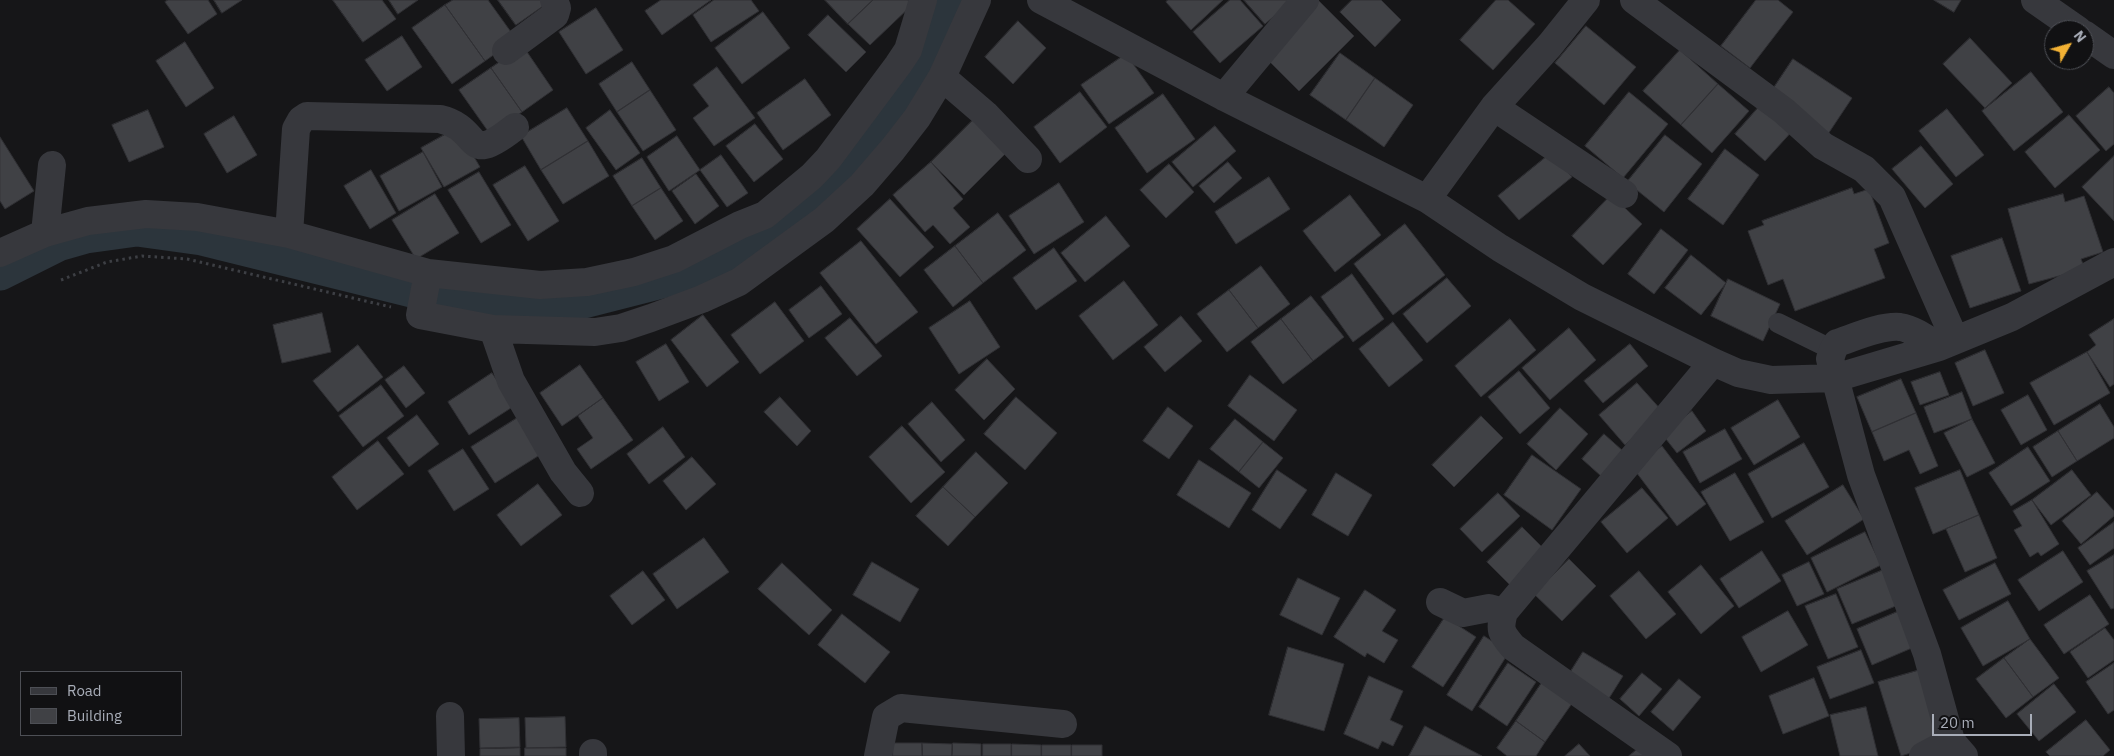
<!DOCTYPE html>
<style>
body{margin:0}
#map{position:relative;width:2114px;height:756px;overflow:hidden;background:#161618;font-family:"IBM Plex Sans",sans-serif}
canvas{display:block}
.legend{position:absolute;left:20px;top:671px;width:162px;height:65px;box-sizing:border-box;background:#111113;border:1px solid #4d4f55;margin:0;padding:6px 9px;list-style:none;font-size:15px;color:#a8adb8}
.legend li{display:flex;align-items:center;gap:10px;height:25px}
.legend b{width:25px;border:1px solid #4d4f55}
.north{position:absolute;left:2044px;top:20px;width:50px;height:50px;box-sizing:border-box;background:#111113;border:1px solid #4d4f55;border-radius:50%;rotate:52deg;font-size:14px;font-weight:700;line-height:20px;text-align:center;color:#a8adb8}
.north::after{content:'';display:block;margin:auto;width:18px;height:22px;background:#f2b134;clip-path:polygon(50% 0,100% 100%,50% 72%,0 100%)}
.scale{position:absolute;left:1932px;top:714px;width:100px;height:22px;box-sizing:border-box;border:2px solid #a8adb8;border-top:0;padding-left:6px;font-size:15px;line-height:18px;white-space:nowrap;color:#a8adb8;-webkit-text-stroke:4px #111113;paint-order:stroke}
</style>
<div id="map">
<canvas width="2114" height="756"></canvas>
<ul class="legend">
<li><b style="height:6px;background:#37383d"></b>Road</li>
<li><b style="height:14px;background:#404145"></b>Building</li>
</ul>
<div class="north">N</div>
<div class="scale">20 m</div>
</div>
<script>
const ctx = document.querySelector('canvas').getContext('2d');
ctx.lineJoin = 'round';
function trace(path, color, width, dash) { ctx.strokeStyle = color; ctx.lineWidth = width; ctx.lineCap = dash ? 'butt' : 'round'; ctx.setLineDash(dash || []); ctx.stroke(path); }
function paint(path, color) { ctx.fillStyle = color; ctx.fill(path, 'evenodd'); }
const canal = new Path2D(`
 M0,273l58,-29 28,-8 51,-7 65,9 254,63 100,7 137,-35 119,-69 106,-124 29,-80`);
const building = new Path2D(`
 M168,0h40l9,14 -29,20 -23,-32z
 M214,0h28l-20,13z
 M333,0h49l14,19 -33,23z
 M389,0h29l-20,14z
 M453,0h35l28,39 -31,22 -40,-56z
 M498,0h45l3,4 -30,21z
 M661,0h50l-49,35 -17,-24z
 M714,0h37l8,11 -48,31 -18,-27z
 M825,0h48l-25,24z
 M873,0h35l4,5 -42,40 -22,-21z
 M1168,0h55l-32,30 -25,-28z
 M1230,0h10l23,26 -43,37 -27,-31z
 M1244,0h49l-28,24z
 M1318,0l36,36 -55,55 -37,-37z
 M1352,0h29l20,20 -26,27 -35,-35z
 M1496,0h12l27,24 -42,46 -33,-30z
 M1756,0h22l15,12 -43,56 -29,-22z
 M1934,0h27l-7,12z
 M445,5l40,56 -33,23 -40,-56z
 M596,8l27,42 -37,24 -27,-42z
 M763,12l27,36 -48,36 -27,-36z
 M828,15l38,37 -20,20 -38,-37z
 M1018,21l28,27 -33,36 -28,-27z
 M1586,26l50,41 -32,38 -49,-42z
 M402,36l20,31 -35,24 -22,-31z
 M1970,38l42,45 -27,25 -42,-44z
 M185,42l29,46 -28,19 -30,-46z
 M523,46l30,44 -31,22 -31,-44z
 M1680,50l38,34 -37,41 -38,-34z
 M1340,53l35,25 -29,42 -36,-25z
 M1126,54l28,39 -45,31 -28,-39z
 M1793,59l59,39 -24,36 -59,-39z
 M632,62l18,28 -33,22 -18,-28z
 M717,67l38,51 -41,28 -21,-28 16,-12 -16,-21z
 M491,68l31,44 -32,22 -31,-44z
 M2031,72l32,40 -49,39 -32,-40z
 M1375,78l38,27 -29,42 -38,-27z
 M805,79l26,36 -48,35 -26,-37z
 M1718,84l31,27 -37,42 -31,-28z
 M2109,87l5,6v51l-8,7 -30,-35z
 M650,90l26,40 -33,21 -26,-39z
 M1080,92l27,35 -47,36 -26,-36z
 M1629,92l39,32 -45,54 -38,-32z
 M1163,94l32,45 -48,34 -32,-45z
 M1765,100l30,28 -30,33 -30,-27z
 M567,108l21,33 -47,29 -20,-34z
 M1947,109l37,46 -28,22 -37,-46z
 M148,110l16,37 -35,15 -17,-37z
 M610,110l30,43 -24,17 -30,-42z
 M2069,115l31,35 -45,38 -30,-36z
 M234,116l23,39 -30,18 -23,-39z
 M974,119l33,33 -43,43 -33,-33z
 M755,124l28,35 -29,23 -28,-36z
 M1215,126l21,25 -43,36 -21,-25z
 M457,128l23,39 -36,20 -23,-39z
 M1665,135l37,29 -38,48 -37,-30z
 M677,136l23,34 -31,21 -22,-34z
 M0,137l34,54 -29,18 -5,-8z
 M588,141l21,35 -46,28 -22,-34z
 M1921,146l32,38 -28,24 -33,-39z
 M1725,149l34,26 -36,50 -35,-26z
 M423,152l19,35 -43,24 -19,-35z
 M1551,153l21,24 -53,43 -21,-24z
 M721,155l27,38 -21,14 -27,-37z
 M2114,156v65l-32,-34z
 M642,158l19,30 -29,18 -19,-30z
 M931,162l32,37 -10,9 17,19 -20,17 -17,-19 -8,7 -32,-37z
 M1228,162l14,16 -28,25 -15,-17z
 M1169,164l25,28 -28,26 -26,-28z
 M525,166l34,55 -31,20 -35,-56z
 M371,170l25,43 -26,16 -26,-43z
 M479,172l32,53 -30,18 -33,-53z
 M696,174l23,32 -24,18 -23,-33z
 M1269,177l21,32 -54,35 -21,-32z
 M1059,183l25,39 -50,32 -25,-38z
 M661,188l22,33 -28,19 -23,-34z
 M1852,188l2,6 15,-5 20,54 -15,6 11,29 -90,33 -12,-32 -15,6 -20,-54 16,-6 -2,-4z
 M435,194l24,39 -43,26 -24,-39z
 M2063,194l2,8 19,-6 19,56 -22,7 4,10 -56,15 -21,-75z
 M1350,195l31,40 -46,37 -32,-41z
 M1611,195l31,29 -39,41 -31,-29z
 M890,199l44,48 -34,30 -43,-48z
 M998,213l28,37 -43,33 -28,-37z
 M1106,216l24,30 -45,36 -24,-29z
 M1405,224l40,51 -52,40 -39,-51z
 M1661,229l27,21 -34,44 -26,-20z
 M2002,238l19,53 -51,17 -19,-52z
 M861,241l57,71 -42,32 -56,-71z
 M955,246l28,37 -30,24 -29,-37z
 M1054,248l23,33 -41,29 -23,-32z
 M1691,255l35,28 -25,32 -36,-27z
 M1261,266l29,38 -32,24 -29,-38z
 M1352,274l32,45 -31,23 -32,-45z
 M1447,278l24,28 -44,37 -24,-29z
 M1728,279l52,25 -17,37 -52,-25z
 M1124,281l34,44 -45,35 -34,-44z
 M821,286l21,28 -33,24 -20,-28z
 M1229,290l29,38 -31,24 -30,-38z
 M1311,296l33,41 -31,24 -32,-42z
 M970,301l30,46 -41,27 -30,-46z
 M775,302l29,39 -44,33 -29,-39z
 M322,313l9,39 -49,11 -9,-38z
 M703,315l36,47 -32,25 -36,-47z
 M1181,316l21,25 -37,31 -21,-25z
 M850,318l32,38 -25,20 -32,-38z
 M1281,319l32,42 -30,23 -32,-42z
 M1510,319l26,31 -55,47 -26,-31z
 M2114,319v65l-4,3 -23,-35 9,-7 -7,-10z
 M1393,322l30,38 -34,27 -30,-38z
 M1569,328l27,32 -46,40 -28,-32z
 M666,344l23,38 -30,19 -23,-39z
 M1630,344l18,22 -45,37 -19,-22z
 M358,345l25,32 -45,35 -25,-31z
 M1985,350l19,43 -31,13 -18,-43z
 M2087,352l23,41 -56,32 -24,-42z
 M987,359l28,30 -31,31 -29,-30z
 M580,365l23,33 -41,28 -22,-33z
 M404,366l21,27 -19,15 -21,-28z
 M1519,371l31,37 -30,26 -32,-37z
 M1940,372l9,23 -29,10 -9,-23z
 M492,373l22,33 -45,29 -21,-33z
 M1250,375l47,35 -23,31 -46,-35z
 M1901,379l15,34 -44,19 -15,-35z
 M1637,383l26,29 -38,33 -26,-30z
 M381,385l23,31 -41,31 -24,-31z
 M1962,392l10,27 -38,14 -10,-26z
 M2028,395l19,35 -26,15 -20,-35z
 M780,397l31,34 -14,15 -33,-34z
 M1016,397l41,36 -32,37 -41,-36z
 M603,398l30,42 -42,29 -14,-20 16,-11 -15,-22z
 M1778,400l22,37 -46,28 -23,-37z
 M932,402l33,38 -24,22 -33,-38z
 M2100,404l14,23v11l-37,23 -19,-30z
 M1168,407l25,19 -24,33 -26,-18z
 M1560,408l28,26 -32,36 -29,-26z
 M1692,411l14,20 -29,22 -15,-19z
 M1916,413l22,53 -18,8 -11,-24 -25,11 -12,-29z
 M417,415l22,29 -30,23 -22,-29z
 M522,415l24,36 -51,32 -24,-36z
 M1481,416l22,22 -49,49 -22,-22z
 M1235,419l28,23 -24,30 -29,-23z
 M1972,419l23,44 -28,14 -23,-44z
 M902,426l43,46 -34,31 -42,-46z
 M663,427l22,30 -36,27 -22,-30z
 M1725,429l17,30 -42,24 -17,-31z
 M2058,431l19,30 -25,16 -19,-30z
 M1604,434l19,17 -22,25 -19,-17z
 M378,441l26,33 -47,36 -25,-33z
 M1263,442l20,16 -24,30 -20,-16z
 M1804,443l25,44 -57,31 -24,-44z
 M1662,446l44,58 -29,22 -44,-58z
 M2028,447l22,34 -39,25 -22,-33z
 M463,449l26,40 -35,22 -26,-40z
 M976,452l32,31 -33,34 -32,-30z
 M1532,455l49,34 -29,41 -48,-35z
 M692,457l24,27 -30,26 -23,-29z
 M1199,460l52,33 -22,35 -52,-33z
 M1277,470l30,20 -27,39 -28,-19z
 M1960,470l19,45 -46,19 -18,-46z
 M2072,470l19,25 -40,30 -19,-25z
 M1336,473l36,22 -24,41 -36,-21z
 M1735,473l29,49 -34,19 -29,-49z
 M538,484l24,31 -41,31 -24,-31z
 M1843,485l21,34 -57,36 -22,-34z
 M943,487l32,30 -27,29 -32,-30z
 M1642,488l26,30 -41,35 -26,-31z
 M2097,492l17,19v5l-33,28 -19,-23z
 M1498,493l22,23 -38,36 -22,-23z
 M2032,500l27,44 -18,12 -3,-4 -8,5 -16,-27 8,-4 -9,-15z
 M1979,515l18,43 -32,14 -19,-43z
 M2114,522v26l-24,17 -12,-17z
 M1522,527l25,25 -34,36 -26,-26z
 M1865,532l16,33 -54,27 -16,-34z
 M704,538l25,34 -52,37 -24,-35z
 M1762,551l19,30 -42,27 -19,-29z
 M2063,551l20,31 -44,29 -21,-31z
 M2114,555v53l-3,1 -24,-38z
 M1569,559l27,27 -34,35 -28,-27z
 M872,562l47,27 -19,33 -47,-27z
 M1809,562l15,32 -27,12 -15,-31z
 M782,563l50,47 -23,25 -51,-46z
 M1995,563l16,31 -52,26 -16,-30z
 M1701,565l33,41 -33,28 -33,-42z
 M1888,568l15,35 -51,21 -15,-35z
 M643,571l22,29 -33,25 -22,-29z
 M1639,571l37,43 -30,25 -36,-43z
 M1298,578l42,20 -18,37 -42,-20z
 M1365,590l31,20 -14,21 16,9 -14,23 -17,-10 -2,4 -31,-20z
 M1836,594l22,53 -30,12 -23,-53z
 M2090,595l19,29 -45,30 -20,-29z
 M2008,601l22,38 -47,27 -22,-38z
 M1904,609l15,36 -47,20 -15,-36z
 M1788,611l20,34 -47,27 -19,-35z
 M842,614l48,38 -25,31 -47,-38z
 M1445,617l31,20 -33,50 -31,-20z
 M2105,628l9,12v20l-26,18 -18,-26z
 M1484,636l25,16 -37,59 -25,-16z
 M2030,639l29,39 -26,19 -29,-39z
 M1288,647l56,17 -20,67 -55,-16z
 M1861,650l13,33 -44,16 -13,-32z
 M1583,652l40,24 -17,27 -40,-24z
 M2004,658l29,39 -27,21 -30,-39z
 M1508,663l28,19 -29,44 -28,-19z
 M2114,663v47l-6,4 -22,-32z
 M1920,670l23,73 -42,13 -23,-74z
 M1642,673l20,16 -23,27 -19,-17z
 M1369,676l34,15 -13,29 13,6 -10,20 -11,-5 -4,8 -34,-15z
 M1814,678l15,38 -46,18 -14,-38z
 M1679,679l22,18 -28,34 -22,-19z
 M1543,681l30,21 -28,40 -29,-21z
 M2054,684l22,28 -37,29 -22,-27z
 M1866,707l12,49h-38l-10,-41z
 M565,717l1,30 -40,1 -1,-30z
 M519,718l1,29 -40,1 -1,-29z
 M2086,720l24,30 -7,6h-53l-4,-4z
 M1516,721l29,21 -9,14h-29l-10,-8z
 M1425,726l57,30h-73z
 M893,743h29v13h-29z
 M922,743l30,1v12h-29z
 M953,743l28,1v12h-29z
 M1645,743l12,13h-28z
 M983,744h28v12h-28z
 M1012,744l29,1v11h-29z
 M1579,744l11,12h-25z
 M1042,745h29v11h-29z
 M1072,745h30v11h-30z
 M520,748v8h-40v-7z
 M525,748h41v8h-41z`);
const path = new Path2D(`
 M61,280l46,-18 35,-6 45,3 204,48`);
const service = new Path2D(`
 M1778,323l55,27`);
const minor = new Path2D(`
 M1041,0l183,97 203,102 73,49 82,49 131,65 25,11 33,7 64,-2 104,-31 73,-30 102,-55
 M1634,0l150,111 39,35 41,23 28,28 63,143
 M2035,0l43,30
 M2084,34l30,21
 M506,51l49,-36 2,-7 -3,-8
 M942,77l43,37 43,45
 M1224,97l81,-97
 M1494,107l130,87
 M1427,199l67,-92 56,-62 36,-45
 M45,233l7,-68
 M289,234l7,-105 5,-9 6,-4 133,3c43,10 23,49 75,8
 M0,253l45,-20 43,-12 58,-7 51,3 92,17 139,39 112,12 47,-3 47,-10 40,-13 66,-34 25,-10 47,-39 16,-17 70,-94 10,-15 15,-50
 M428,273l-8,42 73,14 102,3 26,-4 30,-10 51,-19 37,-17 85,-62 38,-35 31,-36 24,-31 25,-41 35,-77
 M493,329l18,52 52,91 17,21
 M1939,347c-12,-8 -25,-18 -39,-20 -18,-2 -45,10 -63,16l-4,7 -3,9 31,116 66,179 24,87 13,15
 M1440,602l23,11 26,-5 15,4
 M450,716l1,40
 M593,756v-3
 M878,756l8,-39 15,-9 162,16
 M1668,756l-155,-109c-12,-14 -14,-17 -9,-35l209,-250
 M1923,756l28,-15`);
trace(canal, '#2c353c', 35);
paint(building, '#404145');
trace(building, '#303034', 1);
trace(path, '#3d3f44', 3, [2.5, 4]);
trace(service, '#37383d', 20);
trace(minor, '#37383d', 28);
</script>
